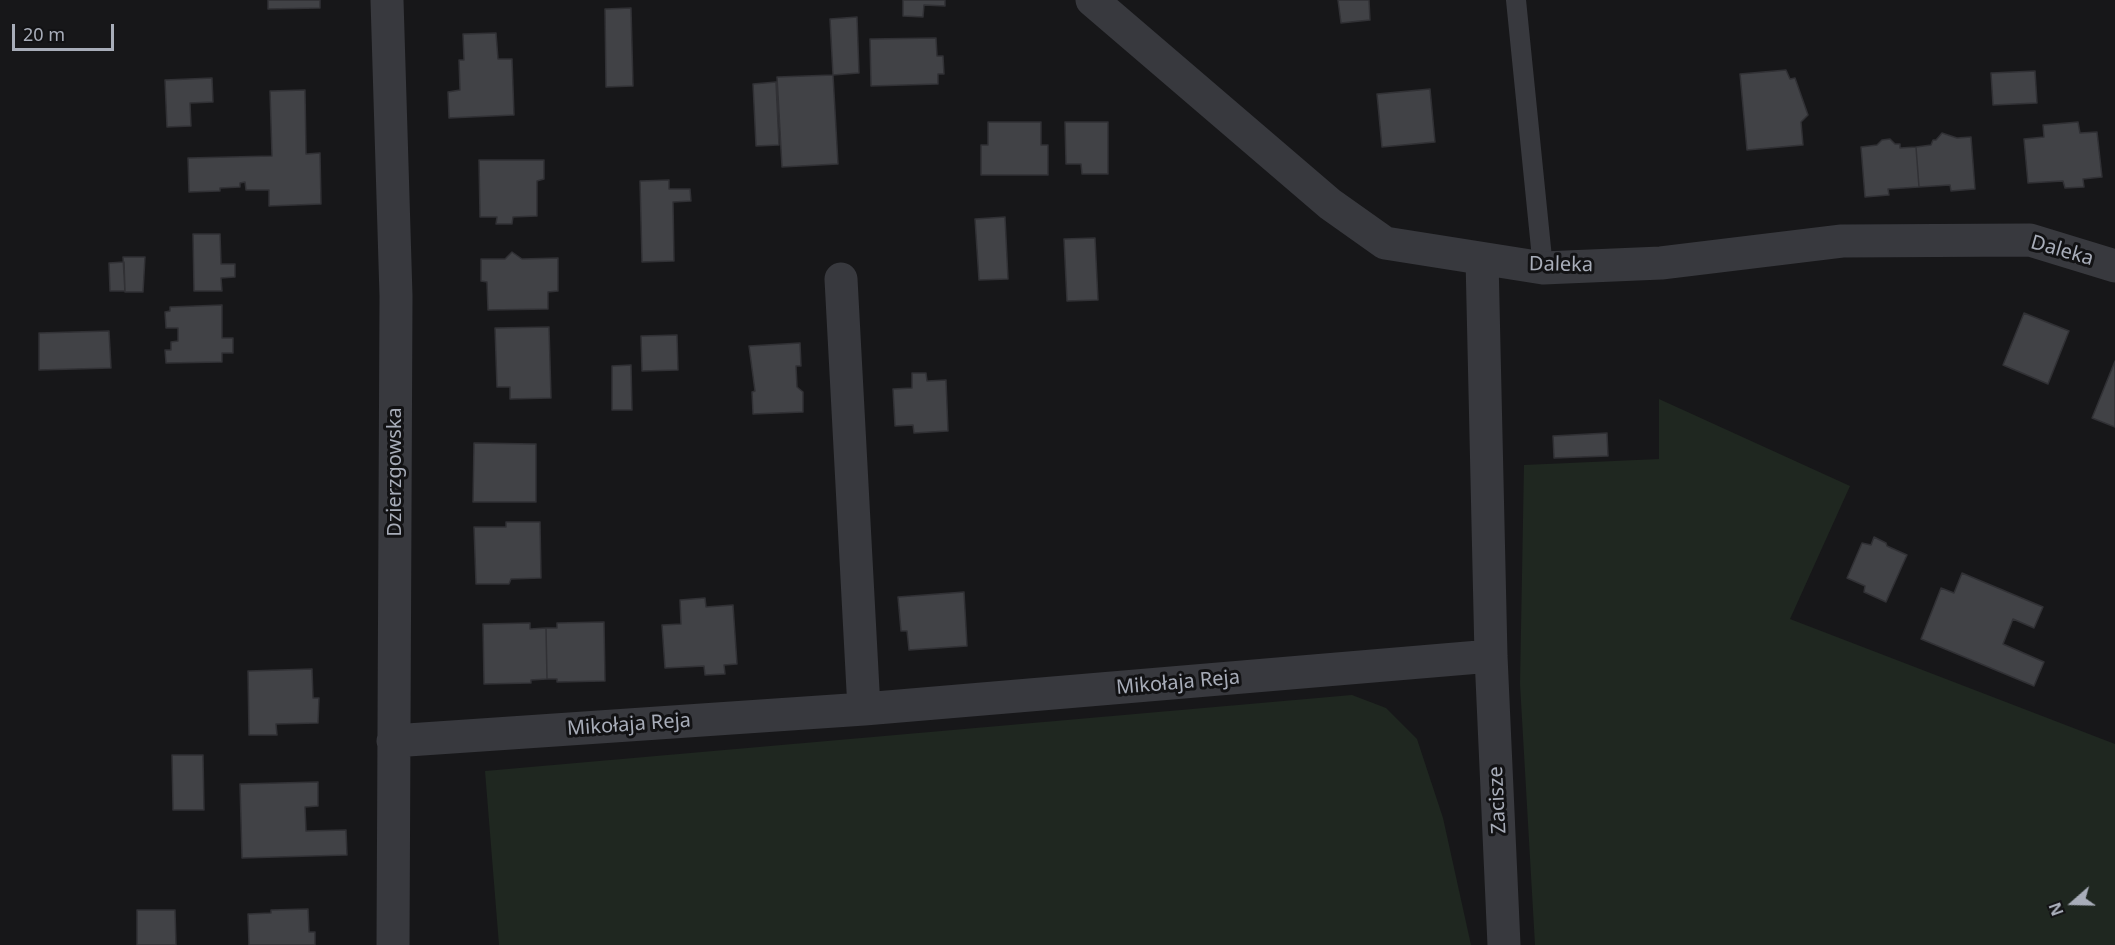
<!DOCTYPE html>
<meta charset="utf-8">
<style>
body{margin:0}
#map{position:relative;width:2115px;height:945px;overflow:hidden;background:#171719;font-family:"Noto Sans",sans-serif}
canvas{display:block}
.north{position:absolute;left:2043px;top:873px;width:60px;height:60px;-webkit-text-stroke:4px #121214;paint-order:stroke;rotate:250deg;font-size:16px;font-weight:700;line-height:24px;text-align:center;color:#a8adb9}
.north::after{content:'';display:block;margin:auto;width:21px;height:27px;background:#a8adb9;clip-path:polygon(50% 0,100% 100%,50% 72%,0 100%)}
.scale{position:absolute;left:12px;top:24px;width:102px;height:27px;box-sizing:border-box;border:3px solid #a8adb9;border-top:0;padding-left:8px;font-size:18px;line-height:21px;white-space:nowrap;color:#a8adb9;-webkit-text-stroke:4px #121214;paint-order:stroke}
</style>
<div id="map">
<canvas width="2115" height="945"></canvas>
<div class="north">N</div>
<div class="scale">20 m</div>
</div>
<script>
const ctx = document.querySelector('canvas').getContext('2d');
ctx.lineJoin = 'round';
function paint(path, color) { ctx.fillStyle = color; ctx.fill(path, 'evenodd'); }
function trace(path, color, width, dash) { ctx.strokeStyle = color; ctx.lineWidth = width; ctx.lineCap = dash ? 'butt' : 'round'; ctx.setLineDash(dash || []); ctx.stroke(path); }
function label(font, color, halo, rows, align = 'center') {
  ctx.font = font + ' "Noto Sans",sans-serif'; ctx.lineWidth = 6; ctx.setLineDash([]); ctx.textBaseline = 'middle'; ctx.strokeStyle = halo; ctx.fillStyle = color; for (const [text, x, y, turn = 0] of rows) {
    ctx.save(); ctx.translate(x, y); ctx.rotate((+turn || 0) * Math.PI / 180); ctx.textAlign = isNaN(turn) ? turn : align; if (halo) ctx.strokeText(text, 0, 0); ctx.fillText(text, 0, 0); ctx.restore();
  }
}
const green = new Path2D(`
 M1659,399l191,87 -60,133 325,125v201h-580l-15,-261 4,-219 135,-6z
 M1352,695l34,13 31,31 26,79 28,127h-972l-14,-174z`);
const building = new Path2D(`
 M268,0h52v8l-52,1z
 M903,0h42v6l-21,-1 -1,12 -20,-1z
 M1338,0h31l1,20 -29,3z
 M631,8l2,78 -27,1 -1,-78z
 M857,17l2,56 -26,2 -3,-56z
 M496,33l2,26h14l2,56 -65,3 -1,-26 12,-2 -1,-30h5l-1,-26z
 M936,38l1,18h6l1,18h-6v10l-67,2 -1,-47z
 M1786,70l4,9 5,-1 13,37 -7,7 2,23 -56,5 -7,-76z
 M2035,71l2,32 -44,2 -2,-32z
 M833,75l5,89 -56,3 -5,-90z
 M212,78l1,24 -23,1 1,23 -24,1 -2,-47z
 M776,82l3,63 -23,1 -3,-62z
 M1430,89l5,53 -53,5 -5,-53z
 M305,90l1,64 14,-1 1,51 -52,2v-16h-23l-1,-8 -5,1v4l-20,1v3l-31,1 -1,-34 84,-2 -2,-65z
 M988,122h53v23h7v30h-67v-30h7z
 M1065,122h43v52h-26l-1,-10h-15z
 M2078,122l2,11 17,-1 5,45 -19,2 1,8 -19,1 -2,-7 -35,2 -4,-44 20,-2 -1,-12z
 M1942,133l15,5 14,-1 4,52 -24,2 -1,-6 -31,2 -3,-40 15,-2 2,-5h3z
 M1890,139l5,5h5v4l16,-1 3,40 -31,2 1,6 -24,2 -4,-50 16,-2 5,-5z
 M479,160h65v19l-7,2v35l-24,1 -1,7h-16l1,-7h-17z
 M669,180v9h21l1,12 -18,1 1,59 -32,1 -2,-81z
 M1005,217l3,62 -29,1 -4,-61z
 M193,234h27l1,30h14v13l-14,1 1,13h-28z
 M1095,238l3,62 -31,1 -3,-62z
 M512,252l10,7 36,-1v33l-10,1v17l-60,1 -1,-28 -6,-1v-22h24z
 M123,257h22l-2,35h-18z
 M124,262l1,29h-15l-1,-28z
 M222,305v33h11v15h-11v9l-56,1 -1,-13h6v-8l7,-1v-13h-12l-1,-16 5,-1v-4z
 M2024,313l45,18 -21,53 -45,-19z
 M549,327l2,71 -41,1v-12h-13l-2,-59z
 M109,331l2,37 -72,2v-37z
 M677,335l1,35 -36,1 -1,-35z
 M800,343l1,23h-5l1,21 6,5v20l-50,2 -1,-22 3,-1 -6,-45z
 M2115,361v66l-23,-9z
 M631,365l1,45h-20v-44z
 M912,373h14l1,8 19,-1 2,51 -34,2 -1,-8 -18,1 -2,-37 19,-1z
 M1607,433l1,23 -54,2 -1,-22z
 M474,443l62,1v58h-63z
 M506,522h34l1,56 -30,1 -2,5h-33l-2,-57h32z
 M1874,537l12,6 1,3 20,9 -21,47 -22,-10 1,-6 -18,-8 15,-35 9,2z
 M1962,573l81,34 -9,21 -21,-9 -10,25 41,18 -10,24 -113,-47 20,-51 13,5z
 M964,592l3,54 -58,4 -2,-19h-6l-3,-34z
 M705,598l1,9 27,-2 4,59 -13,1 1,9 -20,1 -1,-9 -39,2 -3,-43 19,-1 -1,-24z
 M604,622l1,59 -48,1v-3h-10l-1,-51h11v-5z
 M530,623v6l16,-1 1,51 -16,1v3l-47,1 -1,-60z
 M312,669l1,29h6l-1,25 -42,1 1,11h-28l-1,-64z
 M172,755h31l1,55h-31z
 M318,782v24l-13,1 1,24 40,-1 1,25 -105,3 -2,-74z
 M308,909l1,23h6v13h-66l-1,-31 23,-1v-3z
 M137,910h38l1,35h-39z`);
const service = new Path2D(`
 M1516,0l27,268`);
const minor = new Path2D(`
 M387,0l9,296 -3,649
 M1092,0l238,204 55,39 158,25 118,-5 181,-22 188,-1 85,26
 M1482,259l9,397 13,289
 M864,709l627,-53
 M393,741l471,-32 -23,-430`);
const streetNames = [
 ["Daleka",2062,251,16],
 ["Daleka",1561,265,1],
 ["Dzierzgowska",395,472,-90],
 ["Mikołaja Reja",1178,683,-5],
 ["Mikołaja Reja",629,725,-4],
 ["Zacisze",1498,800,-93]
];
paint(green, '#1f2720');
paint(building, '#414246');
trace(building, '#313135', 1.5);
trace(service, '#38393e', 20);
trace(minor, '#38393e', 33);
label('20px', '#a8adb9', '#121214', streetNames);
</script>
